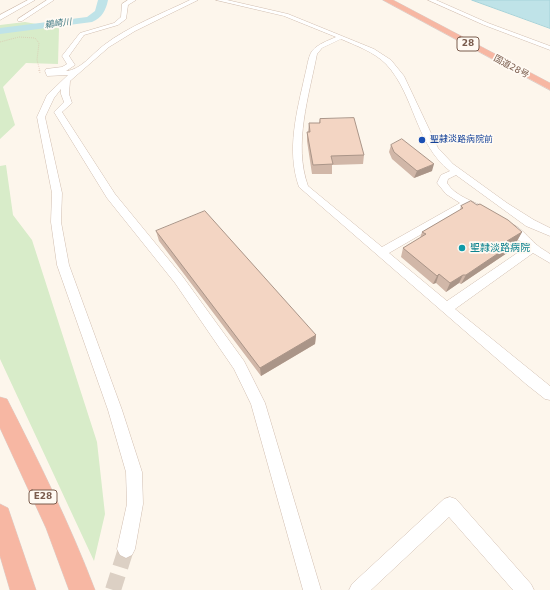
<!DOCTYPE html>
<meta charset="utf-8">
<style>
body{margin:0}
canvas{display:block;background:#fdf6ec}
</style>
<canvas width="550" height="590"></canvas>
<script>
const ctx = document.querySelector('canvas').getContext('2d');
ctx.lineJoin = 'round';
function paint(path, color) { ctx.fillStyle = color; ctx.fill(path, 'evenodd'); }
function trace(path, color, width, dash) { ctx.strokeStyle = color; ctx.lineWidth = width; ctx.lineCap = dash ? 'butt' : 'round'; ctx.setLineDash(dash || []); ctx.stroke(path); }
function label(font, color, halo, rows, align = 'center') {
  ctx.font = font + ' "DejaVu Sans","Noto Sans JP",sans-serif'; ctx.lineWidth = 3.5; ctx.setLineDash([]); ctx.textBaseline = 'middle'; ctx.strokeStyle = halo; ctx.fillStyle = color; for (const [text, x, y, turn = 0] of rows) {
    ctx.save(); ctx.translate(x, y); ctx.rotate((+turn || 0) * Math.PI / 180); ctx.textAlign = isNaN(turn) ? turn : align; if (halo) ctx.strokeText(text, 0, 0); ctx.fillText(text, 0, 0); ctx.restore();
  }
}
const green = new Path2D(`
 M25,22l34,6 -1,36 -32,-1 -23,24 12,38 -15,14v-114z
 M6,165l7,50 19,25 65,202 8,72 -11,47 -94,-202v-193z`);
const water = new Path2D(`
 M472,0h78v28z`);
const river = new Path2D(`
 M98,0h10c-2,10 -6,18 -16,22l-92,12v-6l87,-11 8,-6z`);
const minorTunnel = new Path2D(`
 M113,590l13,-41`);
const pathFar1 = new Path2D(`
 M0,42l19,-5 16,1 4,5 -2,17 3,11`);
const path = new Path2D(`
 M39,70l1,3`);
const minor = new Path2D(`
 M28,0h7l-35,20v-5z
 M47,0h7l-32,21h-4v-2z
 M128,0h8l-8,5 -2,14 -8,6 -34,10 -15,21 6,9 -9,6c15,-1 26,-17 38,-26 25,-19 57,-31 86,-45h8l-63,31 -26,16 -39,34 -1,13 3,9 -10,9 53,82 68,83 61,84 21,42 56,187h-18l-52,-186 -17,-35 -59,-86 -68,-85 -53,-86 10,-10 -3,-8v-5l-7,9 -9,19 17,76 -1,29 8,43 53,145 20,62 1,32 -8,45 -3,6 -6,3 -6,-3 -3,-6 10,-45 -1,-32 -18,-62 -51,-145 -6,-43 1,-29 -15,-76 10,-22 21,-20 -21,1 -2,-5 1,-2 16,-2 5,-3 -5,-8 18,-23 34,-10 7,-6 1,-13z
 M216,0h11l61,14 86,35 17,11 13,16 34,72 15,16 54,39 27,17 16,8v8l-24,-10 -70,-51 -8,4 -1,4c8,13 26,18 39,25l1,2 -1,2h-8l-10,-5 -79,46 58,48 79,-54 -6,-6 -17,-12 -1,-3 1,-3c13,-3 25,15 34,22 3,3 9,6 13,9v9l-17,-10 -78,56 95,77v14l-5,-1 -19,-15 -227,-197c-13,-37 -2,-76 6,-112 2,-7 3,-18 7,-24 6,-7 15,-10 24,-14l-52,-21zM341,39c16,7 33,13 45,25 29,31 29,80 64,107l-9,4 -4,8 9,11 14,9 -78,44 -74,-61c-15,-42 1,-90 9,-132l5,-6z
 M428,0h8l52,23 62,23v4l-66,-25z
 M450,497l6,2 75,85 3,6h-21l-64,-73 -78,73h-22l3,-6 92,-85z`);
const highway = new Path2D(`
 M383,0h10l157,83v7z
 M0,397l7,2c32,63 63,125 88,191h-26l-23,-62 -46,-100z
 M0,504l8,4 28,82h-26l-10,-34z`);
const wall = new Path2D(`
 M320,119l44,36 -1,9 -31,1v9h-20l-5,-33v-9h1l1,-9h10z
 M391,145l41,26 -18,7 -22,-19 -3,-7z
 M477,205l45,27 -5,9 -5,3 -5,9 -46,31 -2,-1 -13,9 -10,-9 -3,1 -32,-27 2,-9 17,-10 2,-6 38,-22 1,-4z
 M156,231l160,104 -1,9 -54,32 -102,-135z`);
const shadedWall = new Path2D(`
 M434,164l-2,7 -18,7 3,-7z
 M522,232l-5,9 -14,9 4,-9z
 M512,244l-5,9 -46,31 5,-9z
 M439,274l-3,9 -3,1 4,-8z
 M463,275l-4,8 -13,9 4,-9z
 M316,335l-1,9 -54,32 -1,-8z`);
const building = new Path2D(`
 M354,118l10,37 -33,1 2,8 -20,1 -6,-33h3l-1,-9h11v-4z
 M402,139l32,25 -17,7 -23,-19 -3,-7z
 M471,201l6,4 3,-1 28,16 14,12 -15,9 5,3 -46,31h-3l-13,8 -11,-9 -2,2 -34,-28 23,-14 -4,-2 41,-24 -2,-2z
 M205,211l111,124 -56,33 -104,-137z`);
const markers = [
 [422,140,4,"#1a4fb4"],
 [462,248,4,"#0f9aa8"]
];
const farWaternames = [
 ["鵜崎川",58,24,-7]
];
const shields = [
 [468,44,22],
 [43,497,28]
];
const shieldNames = [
 ["28",468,44],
 ["E28",43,497]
];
const farStreetnames = [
 ["国道28号",511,67,28]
];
const farTransitnames = [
 ["聖隷淡路病院前",430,140]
];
const cultureNames = [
 ["聖隷淡路病院",470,248]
];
paint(green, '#d8ecc9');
paint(water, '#bfe3e8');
trace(water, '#a5d3da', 1);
paint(river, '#bfe3e8');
trace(minorTunnel, '#dcd0c4', 16, [16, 8]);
trace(minor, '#d1beb0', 1);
trace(highway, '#dad1cd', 1);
trace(pathFar1, '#d9b8a5', 1, [0.5, 1.5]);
trace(path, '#d9b8a5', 1.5, [0.5, 2]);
paint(minor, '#fff');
paint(highway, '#f7b7a3');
paint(wall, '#d1b7a8');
paint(shadedWall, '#aa9588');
paint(building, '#f3d5c3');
trace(building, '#aa9588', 1);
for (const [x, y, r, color] of markers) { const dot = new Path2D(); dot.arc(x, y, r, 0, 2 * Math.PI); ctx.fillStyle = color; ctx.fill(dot); trace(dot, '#fffaf3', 1.5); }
label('italic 9px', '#437c86', '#fffaf3', farWaternames);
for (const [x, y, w] of shields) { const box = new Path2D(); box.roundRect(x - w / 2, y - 7, w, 14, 3); ctx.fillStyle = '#fffaf3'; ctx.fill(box); trace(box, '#7a5c4d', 1); }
label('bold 9px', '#7a5c4d', null, shieldNames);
label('9px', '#7a5c4d', '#fffaf3', farStreetnames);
label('9px', '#164399', '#fffaf3', farTransitnames, 'left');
label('10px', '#0d838f', '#fffaf3', cultureNames, 'left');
</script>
